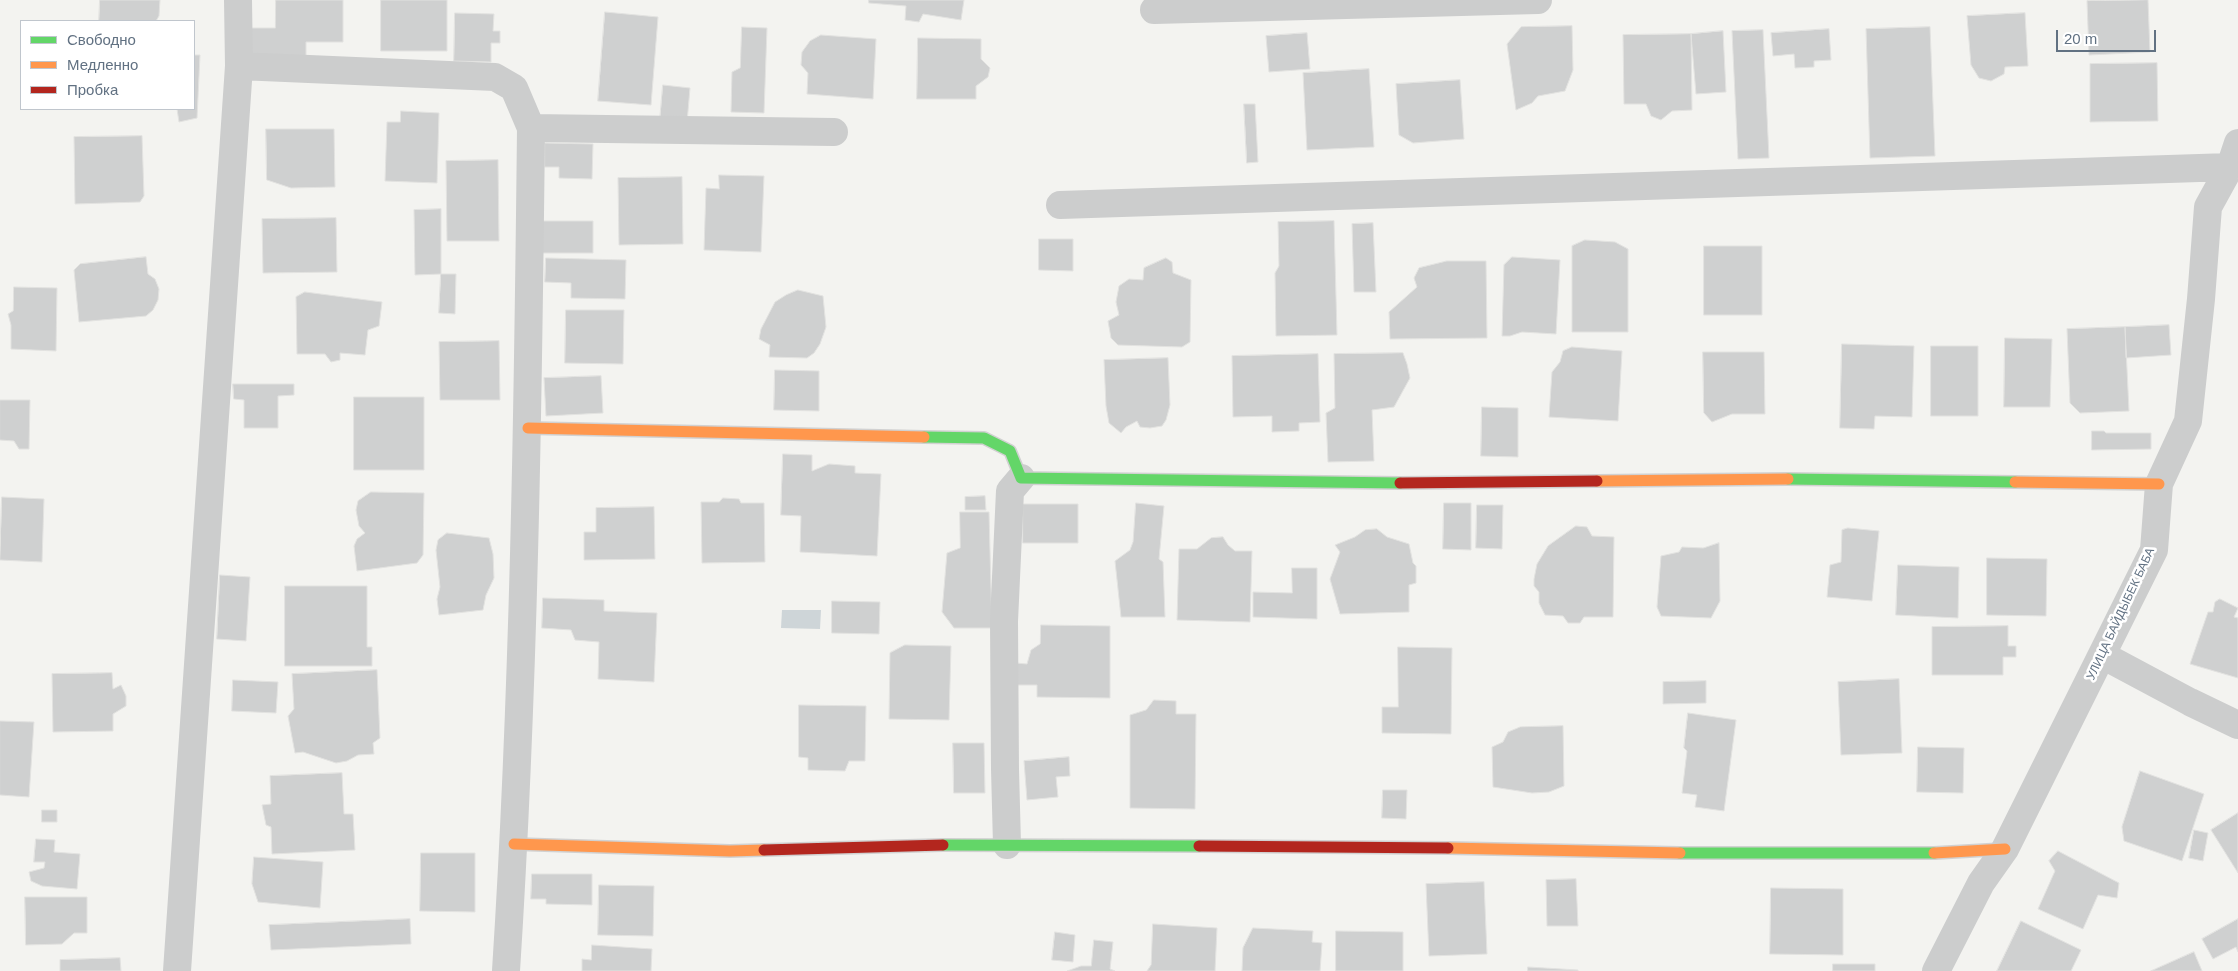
<!DOCTYPE html>
<meta charset="utf-8">
<style>
body{margin:0}
#map{position:relative;width:2238px;height:971px;overflow:hidden;background:#f3f3f0;font-family:Helvetica,sans-serif}
canvas{display:block}
.legend{position:absolute;left:20px;top:20px;width:175px;height:90px;box-sizing:border-box;background:#fff;border:1px solid #c0c6cd;margin:0;padding:6px 9px;list-style:none;font-size:15px;color:#617182}
.legend li{display:flex;align-items:center;gap:10px;height:25px}
.legend b{width:25px;border:1px solid #c0c6cd}
.scale{position:absolute;left:2056px;top:30px;width:100px;height:22px;box-sizing:border-box;border:2px solid #617182;border-top:0;padding-left:6px;font-size:15px;line-height:18px;white-space:nowrap;color:#617182;-webkit-text-stroke:4px #fff;paint-order:stroke}
</style>
<div id="map">
<canvas width="2238" height="971"></canvas>
<ul class="legend">
<li><b style="height:6px;background:#63d668"></b>Свободно</li>
<li><b style="height:6px;background:#ff974d"></b>Медленно</li>
<li><b style="height:6px;background:#b3261e"></b>Пробка</li>
</ul>
<div class="scale">20 m</div>
</div>
<script>
const ctx = document.querySelector('canvas').getContext('2d');
ctx.lineJoin = 'round';
function paint(path, color) { ctx.fillStyle = color; ctx.fill(path, 'evenodd'); }
function trace(path, color, width, dash) { ctx.strokeStyle = color; ctx.lineWidth = width; ctx.lineCap = dash ? 'butt' : 'round'; ctx.setLineDash(dash || []); ctx.stroke(path); }
function label(font, color, halo, rows, align = 'center') {
  ctx.font = font + ' Helvetica,sans-serif'; ctx.lineWidth = 5; ctx.setLineDash([]); ctx.textBaseline = 'middle'; ctx.strokeStyle = halo; ctx.fillStyle = color; for (const [text, x, y, turn = 0] of rows) {
    ctx.save(); ctx.translate(x, y); ctx.rotate((+turn || 0) * Math.PI / 180); ctx.textAlign = isNaN(turn) ? turn : align; if (halo) ctx.strokeText(text, 0, 0); ctx.fillText(text, 0, 0); ctx.restore();
  }
}
const water = new Path2D(`
 M782,610h39l-1,19 -39,-1z`);
const building = new Path2D(`
 M100,0h60l-1,16 -3,5h-57z
 M276,0h67v42h-37v24l-63,-1 1,-37h31z
 M381,0h66v51h-66z
 M869,0h95l-3,20 -38,-6 -4,8 -14,-2 1,-14 -37,-3z
 M2148,0l2,52 -61,3 -2,-54z
 M605,12l53,5 -7,88 -53,-4z
 M455,13l39,1 -1,17h7v12h-9v19l-37,-1z
 M2025,13l3,53 -23,1 -1,7 -13,7 -12,-3 -8,-13 -4,-49z
 M1572,26l1,44 -8,21 -27,5 -6,7 -16,7 -9,-66 14,-17z
 M742,27l25,1 -3,85 -33,-1 1,-40 8,-4z
 M1930,27l5,129 -65,2 -4,-129z
 M1829,29l2,31 -17,1v6l-19,1 -1,-14 -21,2 -2,-23z
 M1763,30l6,128 -31,1 -6,-128z
 M1723,31l3,61 -30,2 -5,-60z
 M1307,33l3,36 -41,3 -3,-36z
 M1691,34l1,76 -20,1 -11,9 -10,-4 -5,-12h-22l-1,-69z
 M821,35l55,4 -3,60 -66,-5 1,-21 -7,-8 1,-13 8,-11z
 M918,38l63,1v20l9,9 -2,9 -12,9v13h-59z
 M194,55h6l-3,63 -18,4 -2,-13h17z
 M2157,63l1,58 -68,1v-58z
 M1369,69l5,78 -67,3 -4,-77z
 M1460,80l4,59 -51,4 -14,-8 -3,-51z
 M663,85l27,3 -3,35 -27,-3z
 M1244,104h11l3,58 -11,1z
 M401,111l38,2 -2,70 -52,-2 2,-59h13z
 M266,129h68l1,58 -44,1 -24,-8z
 M142,136l2,60 -4,6 -65,2 -1,-67z
 M545,143l48,1 -1,35 -33,-1v-11h-14z
 M498,160l1,81h-52l-1,-80z
 M719,175l45,1 -3,76 -57,-2 2,-62 13,1z
 M682,177l1,67 -64,1 -1,-67z
 M441,209v65l-26,1 -1,-65z
 M336,218l1,54 -74,1 -1,-54z
 M538,221h55v32h-55z
 M1334,221l3,114 -61,1 -1,-63 4,-7 -1,-44z
 M1373,223l3,69h-22l-2,-68z
 M1039,239h34v32l-34,-1z
 M1585,240l30,2 13,7v83h-56v-86z
 M1704,246h58v69h-58z
 M146,257l2,17 7,5 4,10 -1,11 -5,10 -7,6 -67,6 -5,-52 6,-6z
 M1512,257l48,3 -4,74 -34,-2 -12,4h-8l2,-71z
 M546,258l80,2 -1,39 -54,-1v-15l-26,-1z
 M1166,258l6,4 1,11 18,7 -1,62 -8,5 -64,-2 -7,-7 -3,-17 11,-6 -3,-13 3,-16 10,-7 14,1 1,-12z
 M1447,261h39l1,77 -97,1 -1,-27 28,-25 -3,-9 5,-10z
 M441,274h15l-1,40 -16,-1z
 M14,287l43,1 -1,63 -45,-2v-24l-3,-11 5,-3z
 M798,290l25,6 3,31 -6,17 -6,9 -7,5 -38,-1 1,-12 -11,-6 2,-10 14,-27 11,-7z
 M305,292l77,10 -3,24 -11,4 -3,25 -25,-2v7l-9,2 -6,-8h-28l-1,-57z
 M566,310h58l-1,54 -58,-1z
 M2169,325l2,30 -45,3 -1,-31z
 M2125,327l4,84 -49,2 -10,-10 -3,-74z
 M2005,338l47,1 -2,68h-46z
 M499,341l1,59h-60l-1,-58z
 M1842,344l72,2 -2,71 -37,-1 -1,13 -34,-1z
 M1931,346h47v70h-47z
 M1572,347l50,4 -4,70 -69,-4 3,-45 8,-10 3,-11z
 M1703,352h61l1,62h-33l-20,8 -8,-9z
 M1403,353l4,11 3,14 -16,29 -22,3 2,51 -46,1 -2,-49 9,-5 -1,-54z
 M1318,354l2,68 -21,1v8l-27,1v-16l-39,1 -1,-61z
 M1168,358l2,47 -4,15 -4,6 -12,2 -10,-1 -3,-6 -11,6 -5,6 -12,-10 -3,-17 -2,-46z
 M775,370l44,1v40l-45,-1z
 M601,376l2,37 -57,3 -2,-38z
 M233,384h61v11l-16,1v32h-34v-28l-10,-1z
 M354,397h70v73h-70z
 M0,400h30l-1,49h-10l-5,-8 -14,-1z
 M1482,407l36,1v49l-37,-1z
 M2092,431h12l2,2h45v16l-59,1z
 M783,454l29,1v16l17,-7 26,2v7l26,1 -4,82 -77,-4 1,-36 -20,-1z
 M371,492l53,1 -1,62 -6,8 -60,8 -3,-25 3,-7 8,-6 -6,-7 -3,-16 2,-9z
 M985,496l1,14h-21v-13z
 M2,497l42,2 -2,63 -42,-2z
 M723,498l16,1 2,4h23l1,59 -63,1 -1,-61h18z
 M1136,503l28,3 -5,53 4,3 2,55h-44l-6,-56 15,-11 3,-8z
 M1444,503h27v47l-28,-1z
 M1023,504h55v39h-55z
 M1477,505h26l-1,44 -26,-1z
 M654,507l1,52 -71,1v-28h12v-24z
 M960,512h29l3,116h-38l-12,-16 5,-59 13,-5z
 M1576,526l11,1 5,9 22,1 -1,80h-29l-4,6h-12l-5,-7 -18,-1 -6,-12v-11l-5,-6v-7l3,-15 11,-18z
 M1848,528l31,3 -7,70 -45,-4 3,-32 11,-3 1,-32z
 M1377,529l10,8 22,7 4,19 3,3v17l-7,2v27l-69,2 -10,-35 10,-27 -5,-7 20,-8 10,-7z
 M447,533l42,5 4,16 1,24 -8,17 -3,15 -44,5 -2,-16 3,-12 -4,-37 2,-10z
 M1223,537l5,8 7,6h17l-2,71 -73,-2 2,-71h18l14,-11z
 M1719,543l1,58 -9,17 -50,-2 -4,-9 4,-51 18,-4 3,-5 21,1z
 M1987,558l60,1 -1,57 -59,-1z
 M1898,565l61,2 -1,51 -62,-3z
 M1292,568h25v51l-64,-2v-25l39,1z
 M220,575l30,2 -4,64 -29,-2z
 M285,586h82v61h5v19h-87z
 M543,598l61,2v11l53,2 -3,69 -56,-3 1,-37 -24,-2 -4,-10 -29,-2z
 M2220,599l18,9 -4,9 4,1v60l-48,-14 18,-52h5l2,-10z
 M832,601l48,1 -1,32 -47,-1z
 M1041,625l69,1v72l-73,-1v-12h-21v-22l11,1 4,-14 9,-6z
 M2008,626v20h8v11h-13v18h-71v-48z
 M905,645l46,1 -2,74 -60,-1 1,-66z
 M1398,647l54,1 -1,86 -69,-1v-26h16z
 M377,670l3,68 -7,5 1,11 -16,1 -11,6 -11,2 -33,-11 -8,1 -7,-37 6,-7 -2,-35z
 M112,673l1,16 8,-4 5,11v10l-13,8v17l-60,1 -1,-58z
 M1899,679l3,74 -61,2 -3,-73z
 M233,680l45,2 -2,31 -44,-2z
 M1706,681v22l-43,1v-22z
 M1154,700l22,1v13h20l-1,95 -65,-1v-93l16,-5z
 M799,705l67,1 -1,55h-16l-4,10 -37,-1v-12l-9,-1z
 M1688,713l48,7 -12,91 -29,-4 2,-12 -15,-2 5,-42 -3,-3z
 M0,721l34,1 -5,75 -29,-2z
 M1563,726l1,60 -15,6 -17,1 -39,-6 -1,-40 11,-5 5,-10 12,-5z
 M953,743h31l1,50h-31z
 M1918,747l46,1 -1,45 -46,-1z
 M1069,757l1,19 -14,1 2,20 -31,3 -3,-39z
 M2140,771l64,23 -22,67 -58,-20 -2,-14z
 M342,773l2,41h9l2,36 -83,4 -1,-27 -5,-2 -4,-20 9,-1 -1,-28z
 M1383,790h24l-1,29 -24,-1z
 M42,810h15v12h-15z
 M2238,813v60l-27,-43z
 M2194,830l14,3 -5,28 -14,-3z
 M36,839l19,1 -1,12 26,2 -3,35 -35,-3 -11,-5 -2,-9 15,-4 1,-6h-11z
 M2058,851l61,32 -2,15 -19,-3 -15,34 -45,-20 17,-38 -6,-10z
 M421,853h54v59l-55,-1z
 M254,857l69,5 -3,46 -62,-6 -6,-18z
 M532,874h60v31l-46,-1v-5h-15z
 M1576,879l2,47h-31l-1,-46z
 M1484,882l3,72 -58,2 -3,-72z
 M599,885l55,1 -1,50 -55,-1z
 M1771,888l72,1v66l-73,-1z
 M25,897h62v36h-13l-12,11 -36,1z
 M410,919l1,25 -140,6 -2,-25z
 M2238,919v33l-2,-5 -23,12 -11,-20z
 M2021,921l60,29 -10,21h-74z
 M1153,924l64,4 -2,43h-68l4,-6z
 M1253,928l60,3 -1,11 10,1 -2,28h-78l1,-23z
 M1336,931l67,1v39h-67z
 M1055,932l20,3 -2,27 -21,-2z
 M1094,940l19,2 -3,27 5,2h-48l14,-5h10z
 M592,945l60,4 -1,22h-69v-12l9,1z
 M2194,952l8,19h-51z
 M120,958l1,13h-61v-11z
 M1833,964h42v7h-42z
 M1528,967l50,3v1h-50z`);
const street = new Path2D(`
 M1154,10l384,-10
 M239,66l256,11 19,11 17,40c-3,281 -7,562 -25,843
 M531,128l303,4
 M1060,205l1170,-38
 M2102,655l88,47 48,23
 M1007,845l-2,-76 -1,-148 6,-130 11,-13
 M177,971l62,-905 -1,-66
 M1936,971l45,-88 24,-34 149,-299 5,-66 29,-63 13,-122 7,-92 22,-40 8,-24`);
const fast = new Path2D(`
 M924,437l60,1 26,13 11,27 379,5
 M1788,479l227,3
 M943,845l256,1
 M1680,853h254`);
const slow = new Path2D(`
 M528,428l396,9
 M1597,481l191,-2
 M2015,482l144,2
 M514,844l216,7 34,-1
 M1448,848l232,5
 M1934,853l71,-4`);
const jam = new Path2D(`
 M1400,483l197,-2
 M1199,846l249,2
 M764,850l179,-5`);
const streetNames = [
 ["УЛИЦА БАЙДЫБЕК БАБА",2121,614,-65]
];
paint(water, '#ced5d8');
paint(building, '#cfd0d0');
trace(building, '#e2e2e0', 1);
trace(fast, '#d1d1d1', 14);
trace(slow, '#d1d1d1', 14);
trace(jam, '#d1d1d1', 14);
trace(street, '#cccdcd', 28);
trace(fast, '#63d668', 11);
trace(slow, '#ff974d', 11);
trace(jam, '#b3261e', 11);
label('12px', '#617182', '#fff', streetNames);
</script>
